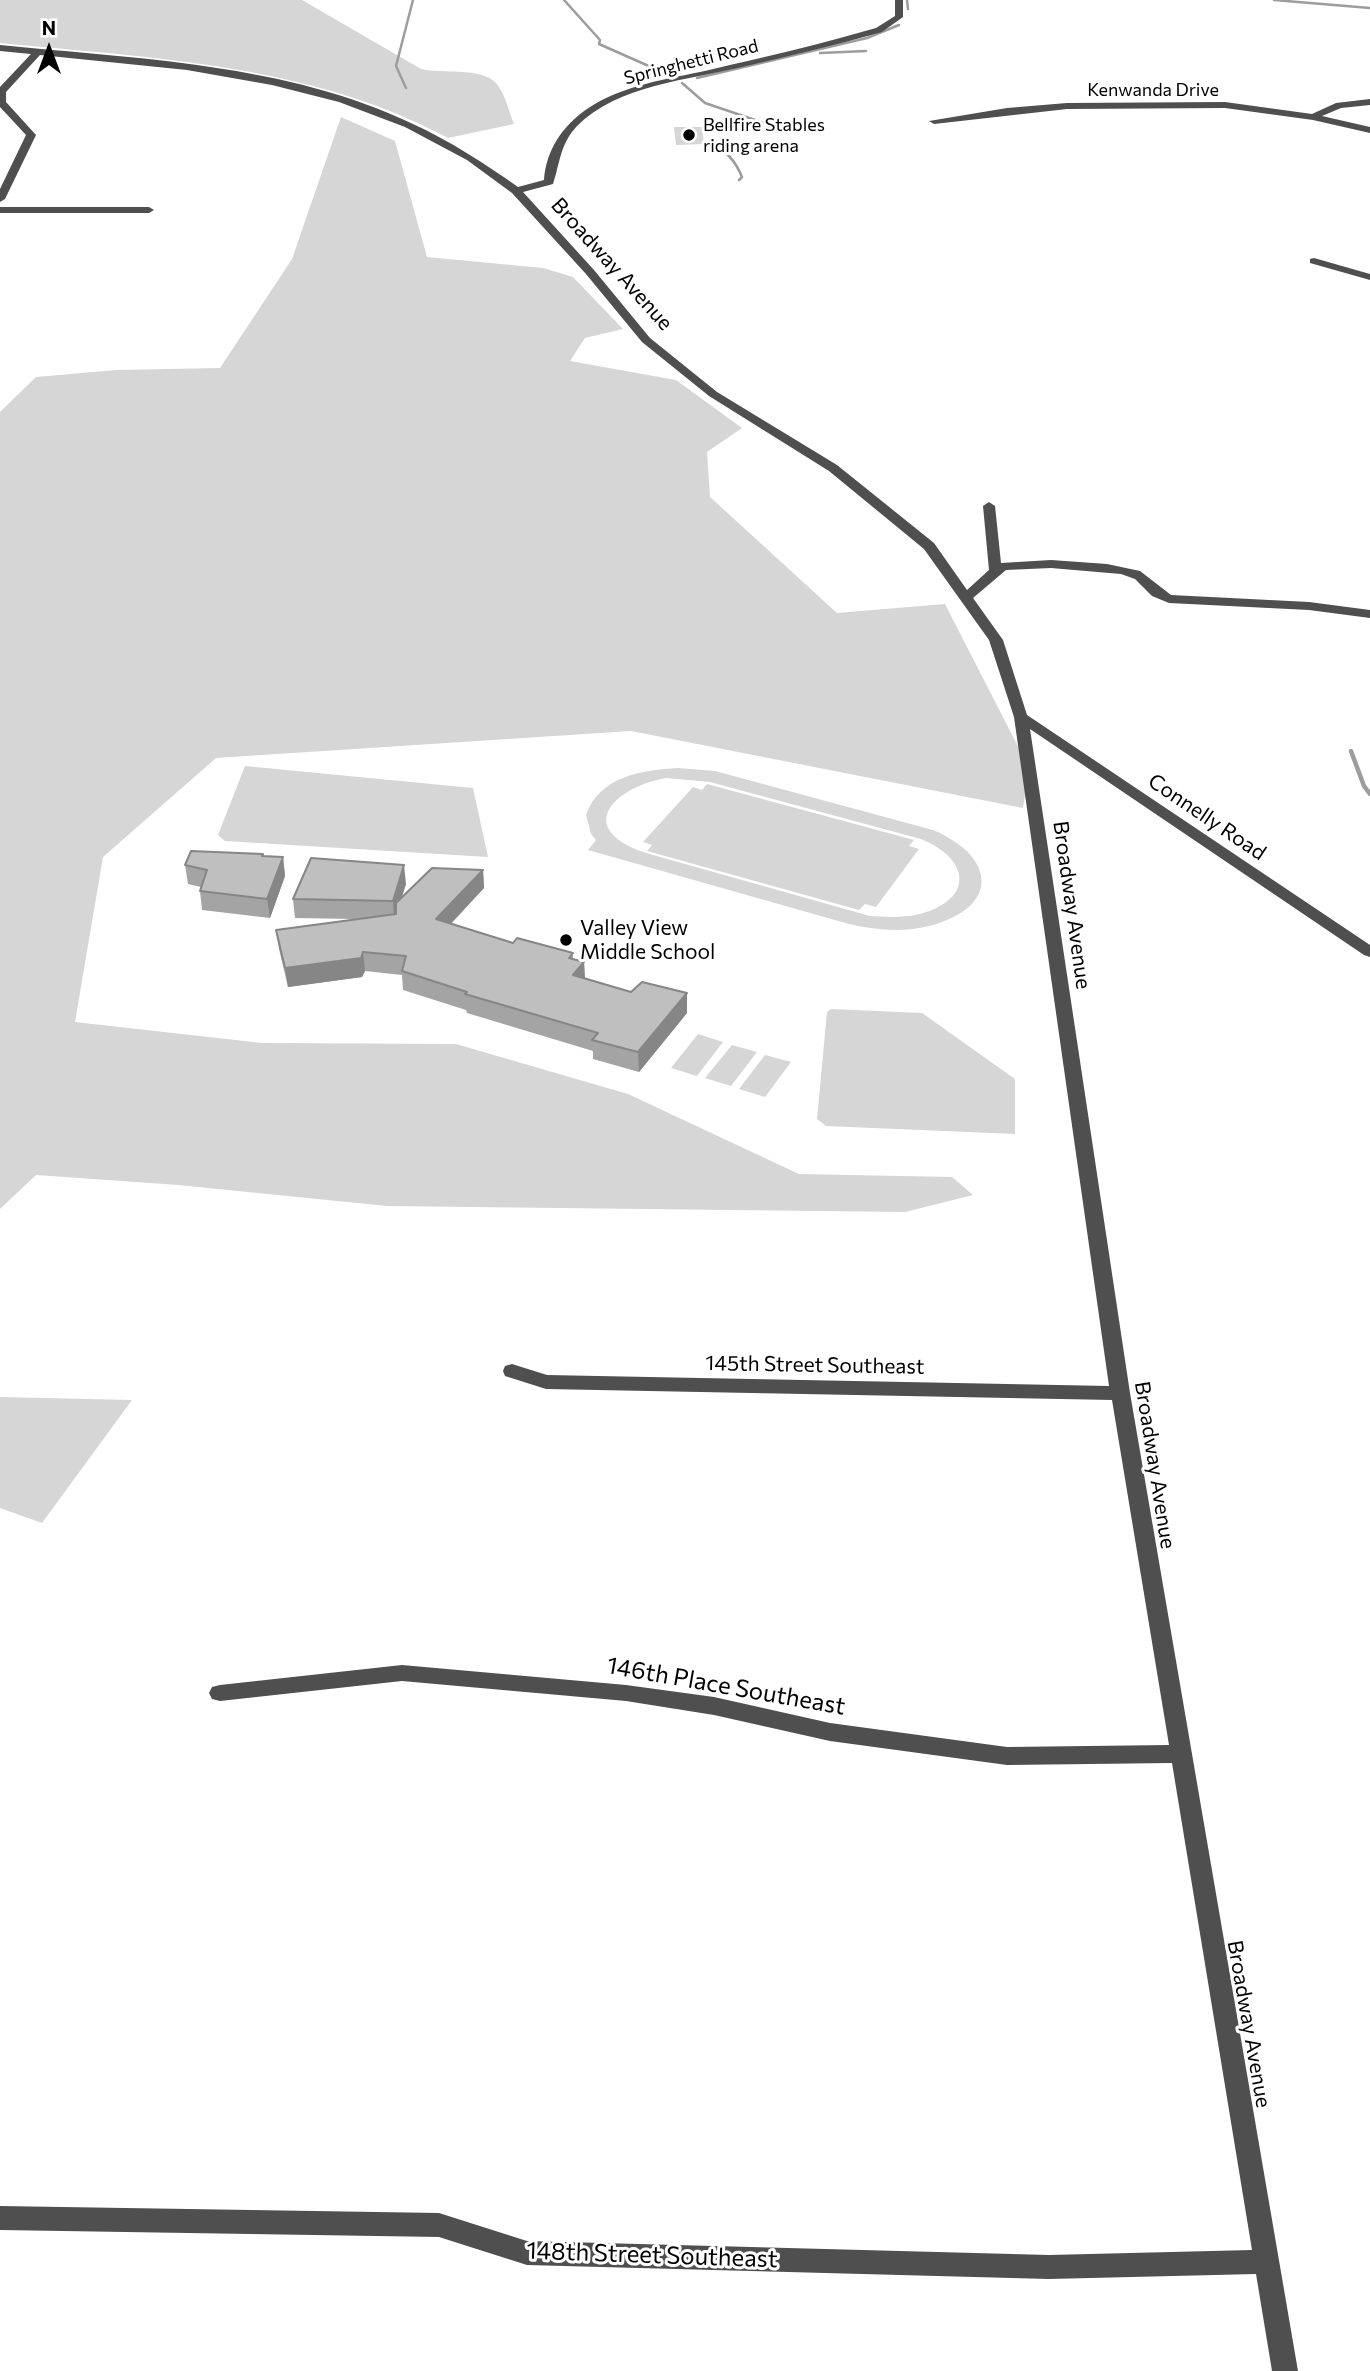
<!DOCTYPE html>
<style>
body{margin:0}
#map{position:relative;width:1370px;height:2371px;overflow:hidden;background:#fff;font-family:Commissioner,sans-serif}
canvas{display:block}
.north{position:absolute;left:14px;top:14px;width:70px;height:70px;-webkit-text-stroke:5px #fff;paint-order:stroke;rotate:0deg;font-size:19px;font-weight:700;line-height:28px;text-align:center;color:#000}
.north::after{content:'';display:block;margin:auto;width:24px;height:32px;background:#000;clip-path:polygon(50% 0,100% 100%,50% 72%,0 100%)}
</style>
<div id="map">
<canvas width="1370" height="2371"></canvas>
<div class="north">N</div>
</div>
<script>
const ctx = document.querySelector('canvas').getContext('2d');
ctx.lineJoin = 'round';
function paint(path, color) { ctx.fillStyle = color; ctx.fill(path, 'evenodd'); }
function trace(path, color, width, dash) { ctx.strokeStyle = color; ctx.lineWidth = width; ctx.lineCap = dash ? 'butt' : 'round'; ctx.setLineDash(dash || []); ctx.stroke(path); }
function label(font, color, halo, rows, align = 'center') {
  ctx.font = font + ' Commissioner,sans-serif'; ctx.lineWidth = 6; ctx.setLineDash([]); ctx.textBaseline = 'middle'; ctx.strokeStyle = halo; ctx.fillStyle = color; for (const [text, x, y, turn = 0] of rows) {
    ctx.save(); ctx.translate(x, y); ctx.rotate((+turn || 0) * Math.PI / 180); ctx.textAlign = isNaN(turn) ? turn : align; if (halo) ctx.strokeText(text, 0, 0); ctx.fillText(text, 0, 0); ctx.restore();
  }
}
const green = new Path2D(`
 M0,0h302l119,69c22,5 60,-2 75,14 9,10 13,29 18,41l-66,14c-137,-74 -296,-80 -448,-95z
 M341,117l54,24 32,116 116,11 30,9 50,52 -38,9 -15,23 106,19 66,48 -35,24 3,45 127,116 108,-9 84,164 -6,40 -392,-77 -415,27 -113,99 -28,165 187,21 194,1 172,50 171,80 153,3 21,18 -68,17 -518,-6 -209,-21 -142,-10 -36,34v-797l36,-35 80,-7 104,-2 72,-109z
 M674,127h28l2,17 -28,1z
 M245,766l228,22 15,69 -263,-16 -7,-6z
 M678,768l37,3 218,59c64,27 67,78 -4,96 -27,7 -54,4 -80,-2l-261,-74 8,-10 -5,-6 -5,-19c14,-39 56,-45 92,-47zM666,778l44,4 211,57c49,20 54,60 -1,75 -17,4 -34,3 -50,2l-224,-63c-72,-24 -34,-65 20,-75z
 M707,784l207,56 -5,6 10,3 -43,58 -11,-3 -6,6 -212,-59 5,-6 -9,-3 50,-55 9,3z
 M831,1009l91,4 93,66v55l-189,-8 -9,-7 10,-107z
 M698,1034l25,8 -26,34 -26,-8z
 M732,1045l25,7 -26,34 -26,-8z
 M765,1055l26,7 -26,35 -26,-8z
 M0,1397l132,3 -90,123 -42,-15z`);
const streamFar1 = new Path2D(`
 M564,0l36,40 -1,4 70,31
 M907,0l1,9
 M1274,0l96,8
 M820,53l46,-2
 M697,78l170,-40 32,-13
 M682,83l23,20 62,21
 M406,88l-10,-22 17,-66
 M711,143c15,7 25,19 31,34l-3,3`);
const stream = new Path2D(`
 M1351,751l13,35 6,8`);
const minor = new Path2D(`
 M895,0h8v17l-21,15c-46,13 -93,24 -140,35 -54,13 -124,18 -165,59 -17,18 -17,37 -24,58l-30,8 71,78 56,68 67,54 120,73 97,78 33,47 22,-20 -6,-64 6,-4 6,4 6,57 50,-3 56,4 33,7 31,24 138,7 61,8v8l-61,-8 -140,-7 -17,-7 -17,-17 -14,-5 -70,-6 -45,2 -33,28 30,42 24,75 343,230v12l-6,-2 -334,-226 100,664 168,978h-26l-16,-97 -207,5 -522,-14 -88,-28 -439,-7v-24l439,7 88,28 522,14 203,-5 -80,-487 -165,2 -177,-24 -116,-26 -88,-14 -224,-20 -182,20 -8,-2 -3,-6 3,-6 8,-2 182,-20 224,20 88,12 116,26 177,24 162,-2 -57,-345 -566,-11 -41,-13 -2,-5 2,-5 7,-2 35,11 562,11 -95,-669 -25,-77 -65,-91 -95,-78 -120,-75 -67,-54 -56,-68 -74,-81 -45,-33 -62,-33 -66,-25 -67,-17 -85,-15 -147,-15 -34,37v10l30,33 -31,64 -5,3v-13l26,-54 -26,-28v-20l31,-33 -31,-3v-6c137,14 286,18 413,79 37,17 71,39 105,63l26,-7c2,-29 18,-54 43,-71 35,-24 81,-30 122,-39 56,-13 112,-26 167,-42l19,-12z
 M1370,99v6l-29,3 -19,8 48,11v6l-57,-13 -88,-12 -158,1 -133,15 -5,-3 78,-13 60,-5 158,-1 87,12 24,-11z
 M0,207h149l5,3 -5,3h-149z
 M1314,258l56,16v6l-60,-17v-4z`);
const wall = new Path2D(`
 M263,856l20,1 2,19 -15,42 -68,-8 -2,-19 1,-4 -13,-3 -3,-19z
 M483,870l1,18 -33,36 62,19 60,10v6l11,3 1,16 46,14 56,1v20l-48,59 -46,-13v-8l-126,-38 -1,-3 -63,-20 -1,-15 -37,-4 -3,6 -74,10 -9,-38 -3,-19 79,-11 -60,-1 -2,-19 113,-15 -4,13z`);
const shadedWall = new Path2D(`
 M283,857l2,19 -15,42 -3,-19z
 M404,865l2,19 -12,36 -1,-19z
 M483,870l1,18 -47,50 -1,-19z
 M363,952l2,19 -3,6 -74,10 -3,-19z
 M584,962l1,19 -12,-6z
 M687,993v20l-48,59 -1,-20z`);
const building = new Path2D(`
 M191,851l72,3 -1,2 21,1 -16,42 -67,-8 7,-21 -22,-5z
 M311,858l93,7 -11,36 -100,-2z
 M432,868l51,2 -47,49 77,24 4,-5 56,15 -4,5 15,4 -11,13 58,17 11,-10 45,11 -49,59 -46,-12 6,-7 -133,-39 2,-2 -65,-21 4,-15 -43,-4 -2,6 -76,10 -9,-38 120,-16v-11z`);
const markers = [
 [689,135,7,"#000"],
 [566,940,7,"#000"]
];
const farStreetnames = [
 ["Springhetti Road",691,62,-14],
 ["Kenwanda Drive",1153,90]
];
const farPoinames = [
 ["Bellfire Stables",703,125],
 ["riding arena",703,146]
];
const streetNames = [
 ["Broadway Avenue",612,264,48],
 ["Connelly Road",1207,817,34],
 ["Broadway Avenue",1072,905,82],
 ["145th Street Southeast",815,1365,1],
 ["Broadway Avenue",1155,1465,81],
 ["Broadway Avenue",1249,2024,80]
];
const poiNames = [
 ["Valley View",580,928],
 ["Middle School",580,952]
];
const nearStreetnames = [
 ["146th Place Southeast",726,1686,10],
 ["148th Street Southeast",652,2255,2]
];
paint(green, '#d6d6d6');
trace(streamFar1, '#9d9d9d', 2.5);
trace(stream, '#9d9d9d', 4.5);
paint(minor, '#4f4f4f');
paint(wall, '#a4a4a4');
paint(shadedWall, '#868686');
paint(building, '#bfbfbf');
trace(building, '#868686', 2);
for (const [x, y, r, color] of markers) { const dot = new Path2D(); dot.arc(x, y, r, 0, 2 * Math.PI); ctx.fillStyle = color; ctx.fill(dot); trace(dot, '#fff', 2.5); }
label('18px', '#000', '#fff', farStreetnames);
label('18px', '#000', '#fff', farPoinames, 'left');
label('21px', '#000', '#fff', streetNames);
label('21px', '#000', '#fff', poiNames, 'left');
label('24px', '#000', '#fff', nearStreetnames);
</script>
